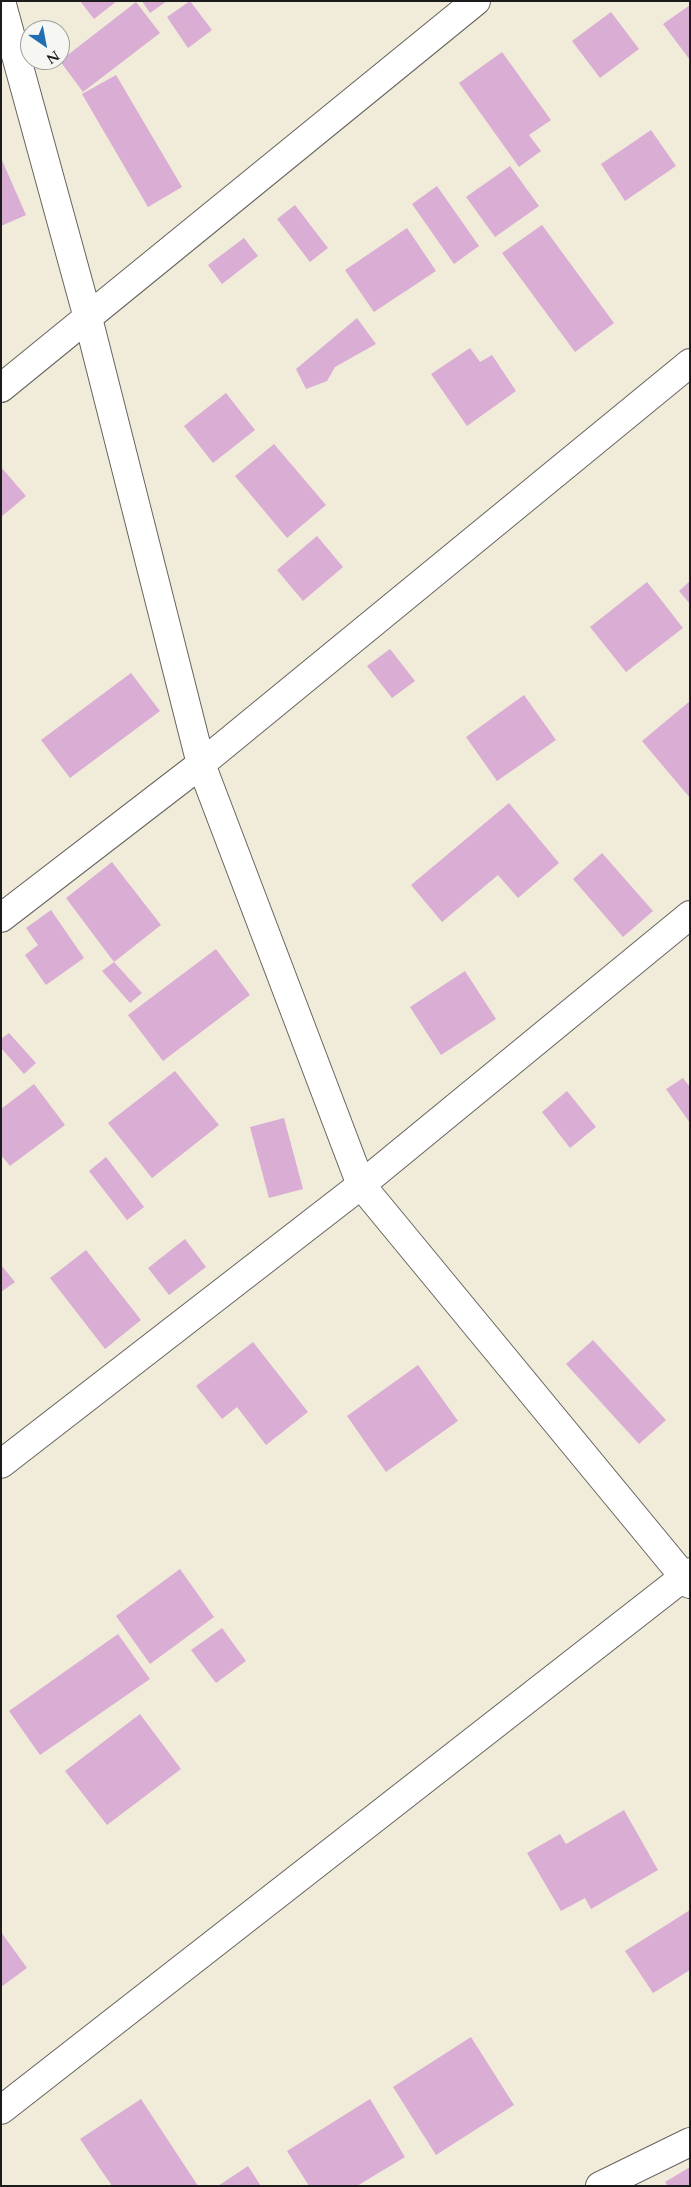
<!DOCTYPE html>
<style>
body{margin:0}
#map{position:relative;width:691px;height:2187px;overflow:hidden;background:#f1ebda;font-family:Cardo,serif}
canvas{display:block}
.frame{position:absolute;inset:0;border:2px solid #1c1c1c;pointer-events:none}
.north{position:absolute;left:20px;top:20px;width:50px;height:50px;box-sizing:border-box;background:#f6f6f2;border:1px solid #9f9f9c;border-radius:50%;rotate:147deg;font-size:14px;font-weight:700;line-height:20px;text-align:center;color:#1c1c1c}
.north::after{content:'';display:block;margin:auto;width:18px;height:22px;background:#1f6fb2;clip-path:polygon(50% 0,100% 100%,50% 72%,0 100%)}
</style>
<div id="map">
<canvas width="691" height="2187"></canvas>
<div class="frame"></div>
<div class="north">N</div>
</div>
<script>
const ctx = document.querySelector('canvas').getContext('2d');
ctx.lineJoin = 'round';
function paint(path, color) { ctx.fillStyle = color; ctx.fill(path, 'evenodd'); }
function trace(path, color, width, dash) { ctx.strokeStyle = color; ctx.lineWidth = width; ctx.lineCap = dash ? 'butt' : 'round'; ctx.setLineDash(dash || []); ctx.stroke(path); }
const building = new Path2D(`
 M80,1h37l-23,18z
 M142,1h25l-17,12z
 M190,1l22,29 -24,18 -21,-31z
 M136,2l24,31 -77,59 -23,-31z
 M690,5v55l-27,-36z
 M611,12l28,37 -39,29 -28,-37z
 M502,52l49,68 -22,15 12,16 -22,16 -60,-84z
 M116,75l66,112 -34,20 -66,-113z
 M651,130l25,36 -51,35 -24,-37z
 M1,158l25,57 -25,11z
 M510,166l29,40 -44,31 -29,-40z
 M437,186l42,60 -25,18 -42,-60z
 M295,205l33,43 -18,14 -33,-43z
 M542,225l72,98 -39,29 -73,-99z
 M407,228l29,43 -62,41 -29,-42z
 M244,238l14,18 -36,28 -14,-19z
 M357,318l19,26 -41,23 -8,14 -21,8 -10,-20z
 M470,348l10,14 12,-7 24,36 -49,35 -36,-52z
 M226,393l29,37 -42,33 -29,-37z
 M274,444l52,61 -39,33 -52,-62z
 M1,467l25,29 -25,21z
 M317,536l26,31 -40,34 -26,-31z
 M690,581v23l-11,-13z
 M647,582l36,46 -57,44 -36,-45z
 M390,649l25,32 -23,17 -25,-32z
 M131,673l29,38 -90,67 -29,-38z
 M524,695l32,45 -59,41 -31,-44z
 M690,701v97l-48,-57z
 M509,803l50,60 -41,35 -20,-23 -56,47 -31,-37z
 M602,853l51,58 -30,26 -50,-58z
 M112,862l49,63 -47,37 28,31 -12,10 -28,-32 12,-9 -48,-64z
 M51,910l33,48 -38,27 -21,-30 13,-10 -12,-17z
 M216,949l34,46 -87,66 -35,-46z
 M465,971l31,48 -55,36 -31,-48z
 M9,1033l27,30 -12,11 -23,-26v-9z
 M175,1071l44,54 -67,53 -44,-55z
 M683,1078l7,9v36l-24,-34z
 M34,1084l31,41 -55,41 -9,-11v-46z
 M567,1091l29,36 -26,21 -28,-36z
 M284,1118l19,71 -34,9 -19,-71z
 M106,1157l38,50 -17,13 -38,-49z
 M185,1239l21,28 -37,28 -21,-27z
 M86,1250l55,70 -36,29 -55,-71z
 M1,1265l14,17 -14,10z
 M593,1340l73,80 -27,24 -73,-80z
 M253,1342l55,70 -42,33 -29,-38 -15,12 -26,-33z
 M418,1365l40,56 -72,51 -39,-56z
 M180,1569l34,48 -64,47 -34,-48z
 M222,1628l24,33 -30,22 -25,-33z
 M118,1634l32,45 -110,76 -31,-44z
 M140,1714l41,55 -74,56 -42,-54z
 M624,1810l34,60 -67,39 -6,-11 -24,13 -34,-58 33,-19 6,10z
 M690,1910v60l-37,23 -28,-42z
 M1,1932l26,36 -26,19z
 M471,2037l43,68 -78,50 -43,-68z
 M141,2099l57,87h-86l-32,-47z
 M370,2099l35,58 -48,29h-48l-22,-35z
 M248,2166l13,20h-43z
 M690,2167v19h-22l-3,-4z`);
const minor = new Path2D(`
 M1,1l87,317 113,446 160,421 329,399
 M1,388l475,-387
 M1,918l200,-154 489,-401
 M1,1464l360,-279 329,-270
 M1,2110l689,-538
 M600,2186l90,-44`);
paint(building, '#daadd4');
trace(minor, '#67645e', 30);
trace(minor, '#fff', 28);
</script>
